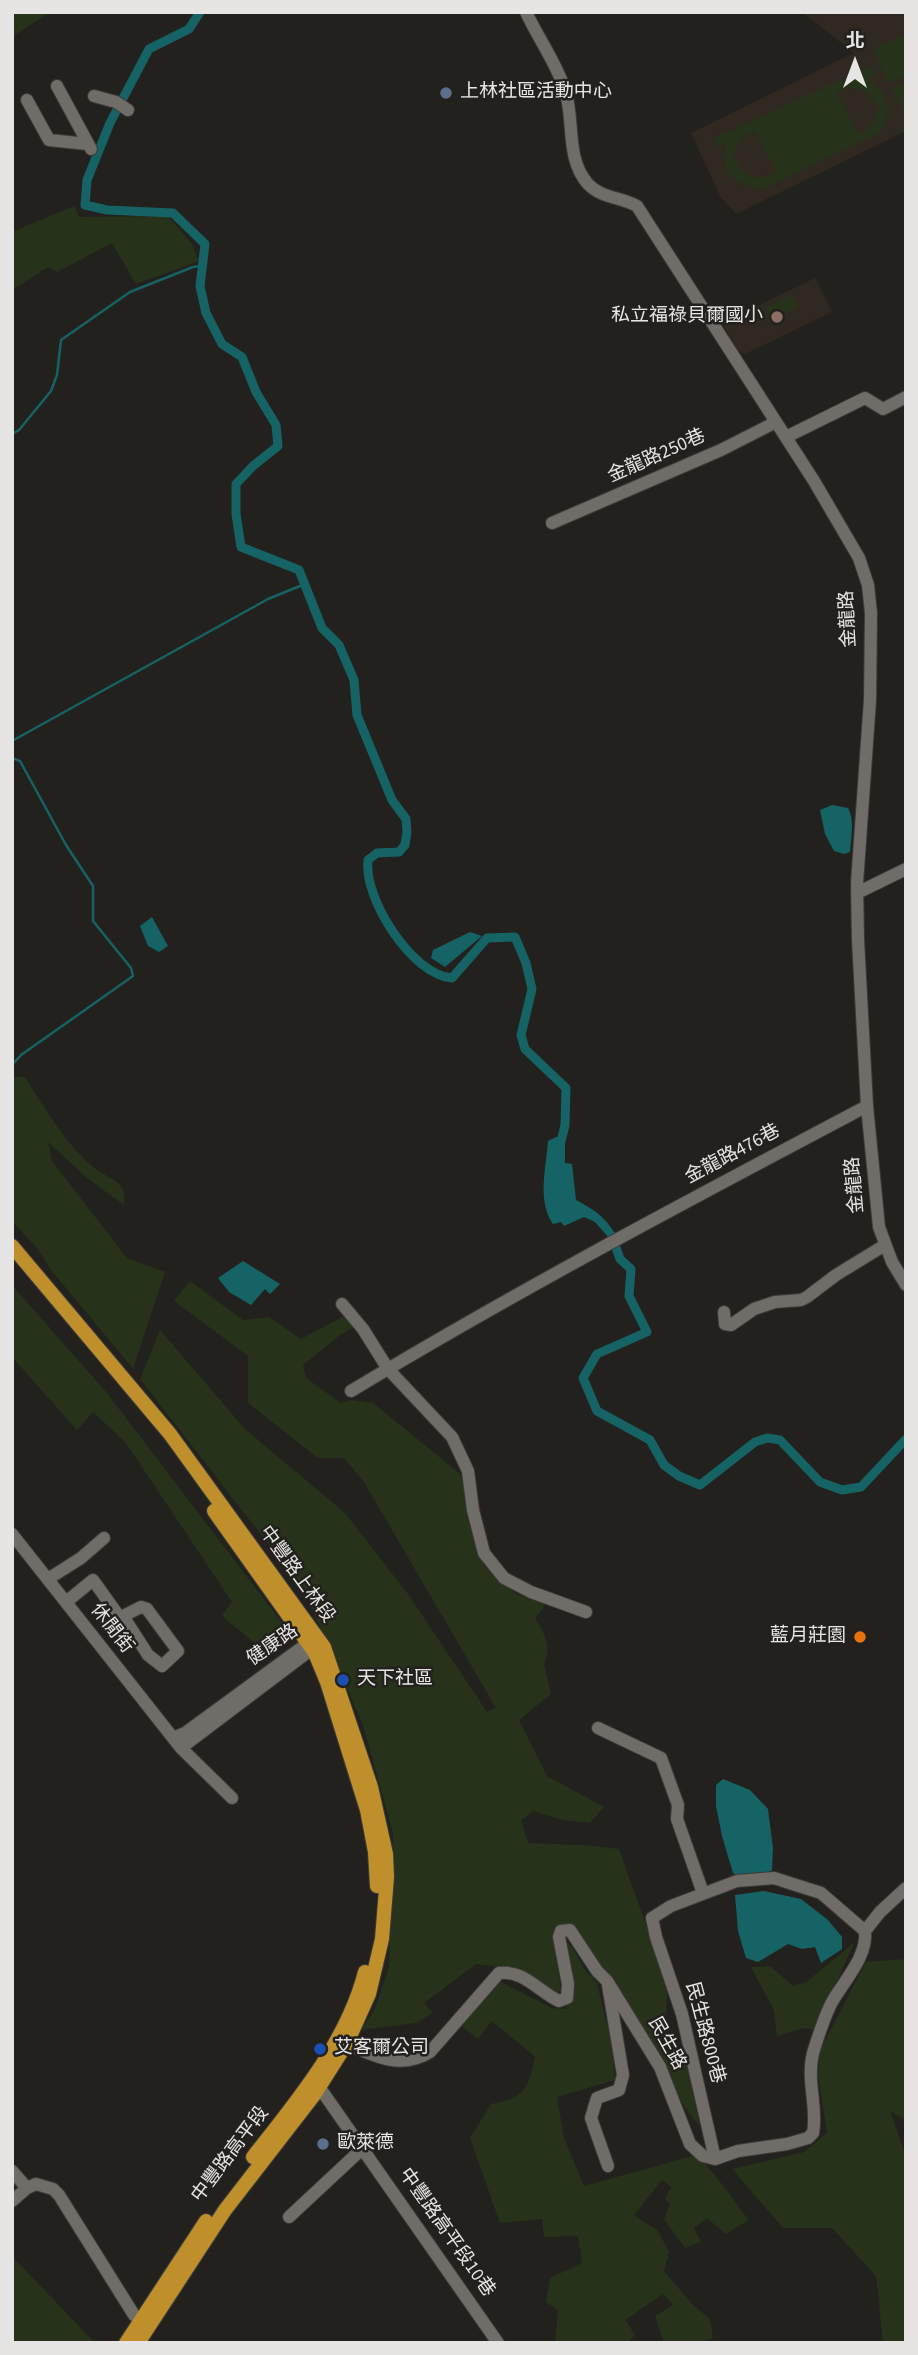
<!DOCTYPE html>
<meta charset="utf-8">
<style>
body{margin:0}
#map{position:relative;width:918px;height:2355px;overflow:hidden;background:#23211e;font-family:"Source Sans 3","Noto Sans TC",sans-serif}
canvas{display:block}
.frame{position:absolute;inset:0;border:14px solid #e6e5e3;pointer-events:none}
.north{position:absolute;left:820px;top:28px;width:70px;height:70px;-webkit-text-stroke:5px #23211e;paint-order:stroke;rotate:0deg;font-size:19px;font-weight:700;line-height:28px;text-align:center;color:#e6e5e3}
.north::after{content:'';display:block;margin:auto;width:24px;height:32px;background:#e6e5e3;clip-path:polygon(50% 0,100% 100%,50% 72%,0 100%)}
</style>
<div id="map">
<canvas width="918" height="2355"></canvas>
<div class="frame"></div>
<div class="north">北</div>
</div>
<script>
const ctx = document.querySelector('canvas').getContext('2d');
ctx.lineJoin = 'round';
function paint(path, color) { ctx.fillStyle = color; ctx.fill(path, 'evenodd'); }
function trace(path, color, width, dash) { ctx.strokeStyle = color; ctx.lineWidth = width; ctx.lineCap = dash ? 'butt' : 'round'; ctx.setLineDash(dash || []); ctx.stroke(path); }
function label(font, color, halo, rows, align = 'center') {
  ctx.font = font + ' "Source Sans 3","Noto Sans TC",sans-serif'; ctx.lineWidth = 5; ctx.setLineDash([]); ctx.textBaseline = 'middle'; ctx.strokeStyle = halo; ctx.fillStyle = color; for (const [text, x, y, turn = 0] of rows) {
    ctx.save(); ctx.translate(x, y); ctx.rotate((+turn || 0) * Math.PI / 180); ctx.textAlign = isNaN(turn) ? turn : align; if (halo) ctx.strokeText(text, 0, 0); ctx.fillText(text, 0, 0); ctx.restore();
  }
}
const built = new Path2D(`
 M802,12h104v119l-170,83 -16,-18 -29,-63 163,-80z
 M815,278l17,34 -87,42 -6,-2 -17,-29z`);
const green = new Path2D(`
 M12,12h38l-38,25z
 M906,35v41l-18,8 -15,-35z
 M870,66l6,8 -8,6c22,12 26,33 11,53l-115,56c-29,-3 -44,-15 -38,-45l-9,3 -4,-8zM850,87c31,5 38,34 8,48l-21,-42zM755,131l21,41c-21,11 -35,5 -42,-18 4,-12 9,-18 21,-23z
 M906,82v35l-14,-29z
 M74,206l5,11 89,-1 24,28 7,17 -63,23 -24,-41 -55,29 -9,-5 -36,23v-58z
 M792,295l6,12 -27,13 -6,-12z
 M12,1077h13c20,31 39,65 67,89 16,14 36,13 32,39l-37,-27 -39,-36 4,19 75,97 38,14 -32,97 -82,-99 -14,-22 -25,-27z
 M190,1281l53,39 26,-3 32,22 43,-23 13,9 -18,11 -36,29 3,13 35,25 10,-3 22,3 86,70 11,17 14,75 32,29 30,10 -11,14c9,15 18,29 9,46l7,30 -32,26 28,56 57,31 -14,16 -28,-3 -29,-9 -12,9 7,23 56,2 35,4 48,135 -1,46 20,27 14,70 -15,-19 -59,-104 -57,-76 -16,9 8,54 -11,4 -51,-28 -23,-3 -52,39 9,10 -17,10 -55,7 13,-19 15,-44 4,-134 -30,-108 -59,-135 -164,-211 20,-49 85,99 100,84 63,81 79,118 9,-4 -132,-226 -20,-24h-26l-70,-55v-47l-74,-55z
 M12,1285l95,108 185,243 -23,19 -47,-39 10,-14 -106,-159 -33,-31 -16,18 -65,-73z
 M565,1940l7,7 13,23 12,13 14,59 4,38 -58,17 7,41 20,48 112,-31c21,19 35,43 53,65l-23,14 -19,-16 -13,10 7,14 -16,6 -21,-29 6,-15 -5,-6 6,-11 -9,-7 -28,35 24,16 11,21 -5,19 28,33 18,15 3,19 -15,5h-34l-9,-27 18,-11 -10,-11 -38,26 10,15 -8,8h-72l3,-33 -12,-8 4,-24 32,-15 -4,-27 -34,1 -2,-18 -42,4 -30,-85 21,-34c34,-6 37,-16 44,-47l-43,-36 -14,18 -18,-14 39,-44 53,27 14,1 3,-15z
 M855,1942l-41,88 -10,-2 -27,8 -3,-26 -23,-43 19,-1 23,20 13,-4z
 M906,1959v161l-16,-9 16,45v187h-23l-7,-67 -44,-48h-49l-51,-59 72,-17 23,-19 -9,-58 2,-25 46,-88z
 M12,2256l83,87h-83z`);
const water = new Path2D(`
 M832,805l16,3c7,13 3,29 2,44l-6,2 -10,-3 -9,-17 -5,-24z
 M152,917l16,29 -9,6 -11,-6 -8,-20z
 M470,932l12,4 -37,31 -14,-9 2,-8z
 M556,1137l9,2v24l7,1 4,36c19,10 29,17 40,35l-7,3 -14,-16 -11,-5 -20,9 -3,-4 -8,2c-16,-23 -7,-56 -5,-83z
 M243,1261l37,23 -10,10 -5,-5 -14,16 -22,-13 -11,-14z
 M723,1779l27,11 18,19 5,39 -1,22 -9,6 -21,3 -9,-6 -11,-37 -6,-30v-21z
 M764,1891l37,8 27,21 14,17v12l-21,14 -6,-16 -13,2 -14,-5 -30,18 -12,-4 -8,-27 -3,-36z`);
const stream = new Path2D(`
 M12,434l7,-4 32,-39 6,-16 4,-35 69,-48 63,-25 9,-1
 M12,741l256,-142 37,-15
 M12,758l8,3 46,84 27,41v35l38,47 2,8 -112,79 -9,10`);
const canal = new Path2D(`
 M200,12l-11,17 -40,20 -39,74 -23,57 -2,25 22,5 66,3 32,31 -5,42 6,27 16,31 20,13 14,35 20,33 2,21 -25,20 -17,18v30l5,33 58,23 23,58 17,17 15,35 3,35 35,85 14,19 1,13 -2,13 -6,7 -22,1 -9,7c-5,38 44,115 84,118l35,-40 28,-1 11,26 6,26 -11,46 4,14 41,39 -1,37 -6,25
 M612,1236l8,23 11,10 -2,27 18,36 -50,22 -14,24 14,33 53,29 14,25 15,11 21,9 55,-43 12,-4 13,2 40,42 22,8 19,-3 45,-48`);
const minor = new Path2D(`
 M526,12c12,26 30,50 39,78 10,30 0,68 23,94 13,14 32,13 49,22l177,275 45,77 9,27 3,28 -1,87 -13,183 1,57 9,166 12,121 13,35 14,23
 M57,86l34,63
 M94,96l22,6 12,8
 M27,100l22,40 38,4
 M786,437l79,-39 18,11 23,-12
 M552,523l169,-73 55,-28
 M857,893l49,-24
 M342,1304l21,25 25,40 64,68 16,34 5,39 11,43 20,25 27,14 55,20
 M724,1312l1,12 6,1 23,-16 21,-7 26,-2 6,-3 29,-22 49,-30
 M351,1391c169,-102 342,-193 516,-285
 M12,1534l169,214 51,50
 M48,1579l33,-21 23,-20
 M66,1602l27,-22 25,35 5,1 25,39 14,11 16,-15 -31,-42 -6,-2 -18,9
 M598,1728l63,30 17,47 -1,14 26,74
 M173,1738l12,-5 123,-90 11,-4 -7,10 -131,99
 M608,1985l15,90 -4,15 -22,8 -6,20 17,48
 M338,2040c31,13 60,32 92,12l69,-79c25,-3 39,18 60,28l8,-3 1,-14 -9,-47 2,-6 9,-1 27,41 10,10 53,86 30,77 13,12 12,3 23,-8 49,-7 21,-6 5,-5c5,-27 -7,-51 0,-80 5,-16 11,-36 19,-51 12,-21 36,-46 33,-71l15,-19 26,-24
 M315,2081l183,262
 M715,2159l-33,-145 -26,-77 -4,-19 19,-12 66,-25 37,-3 47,15 44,38
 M12,2171l15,17
 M12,2201l15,-13 9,-4 17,5 6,6 75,120 14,12
 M289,2217l74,-69`);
const major = new Path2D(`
 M12,1246l158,188 154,213 47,140 15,67 1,23 -5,62 -13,55 -22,49 -33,52 -89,115 -87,133
 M214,1511l101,142 12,29 40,128 8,42 2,34
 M253,2157c44,-56 94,-115 112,-185
 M126,2343l80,-122`);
const markers = [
 [446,93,7,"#5c6f8a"],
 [777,317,7,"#8d6e63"],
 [860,1637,7,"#e8710a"],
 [343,1680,7,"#1a4fb4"],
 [320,2049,7,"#1a4fb4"],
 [323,2144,7,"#5c6f8a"]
];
const poiNames = [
 ["上林社區活動中心",460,93],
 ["私立福祿貝爾國小",763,317,"right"],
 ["藍月莊園",846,1637,"right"],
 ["天下社區",357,1680],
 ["艾客爾公司",334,2049],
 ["歐萊德",337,2144]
];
const streetNames = [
 ["金龍路250巷",657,457,-24],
 ["金龍路",849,619,-93],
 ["金龍路476巷",733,1155,-28],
 ["金龍路",856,1185,-95],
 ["中豐路上林段",296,1575,54],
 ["休閒街",111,1629,52],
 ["健康路",273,1646,-35],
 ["民生路800巷",704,2033,75],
 ["民生路",666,2044,61],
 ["中豐路高平段",231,2155,-53],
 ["中豐路高平段10巷",446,2233,55]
];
paint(built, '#2f2921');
paint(green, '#27321a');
paint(water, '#156364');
trace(stream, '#156364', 2.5);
trace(canal, '#156364', 9);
trace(minor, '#3d3b38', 14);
trace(major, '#3d3b38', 16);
trace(minor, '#706d69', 12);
trace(major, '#be8f2b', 14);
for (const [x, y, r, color] of markers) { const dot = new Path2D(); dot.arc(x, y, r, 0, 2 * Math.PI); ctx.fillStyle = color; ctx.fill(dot); trace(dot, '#23211e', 2.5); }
label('19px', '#e6e5e3', '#23211e', poiNames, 'left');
label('19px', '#e6e5e3', '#23211e', streetNames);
</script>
